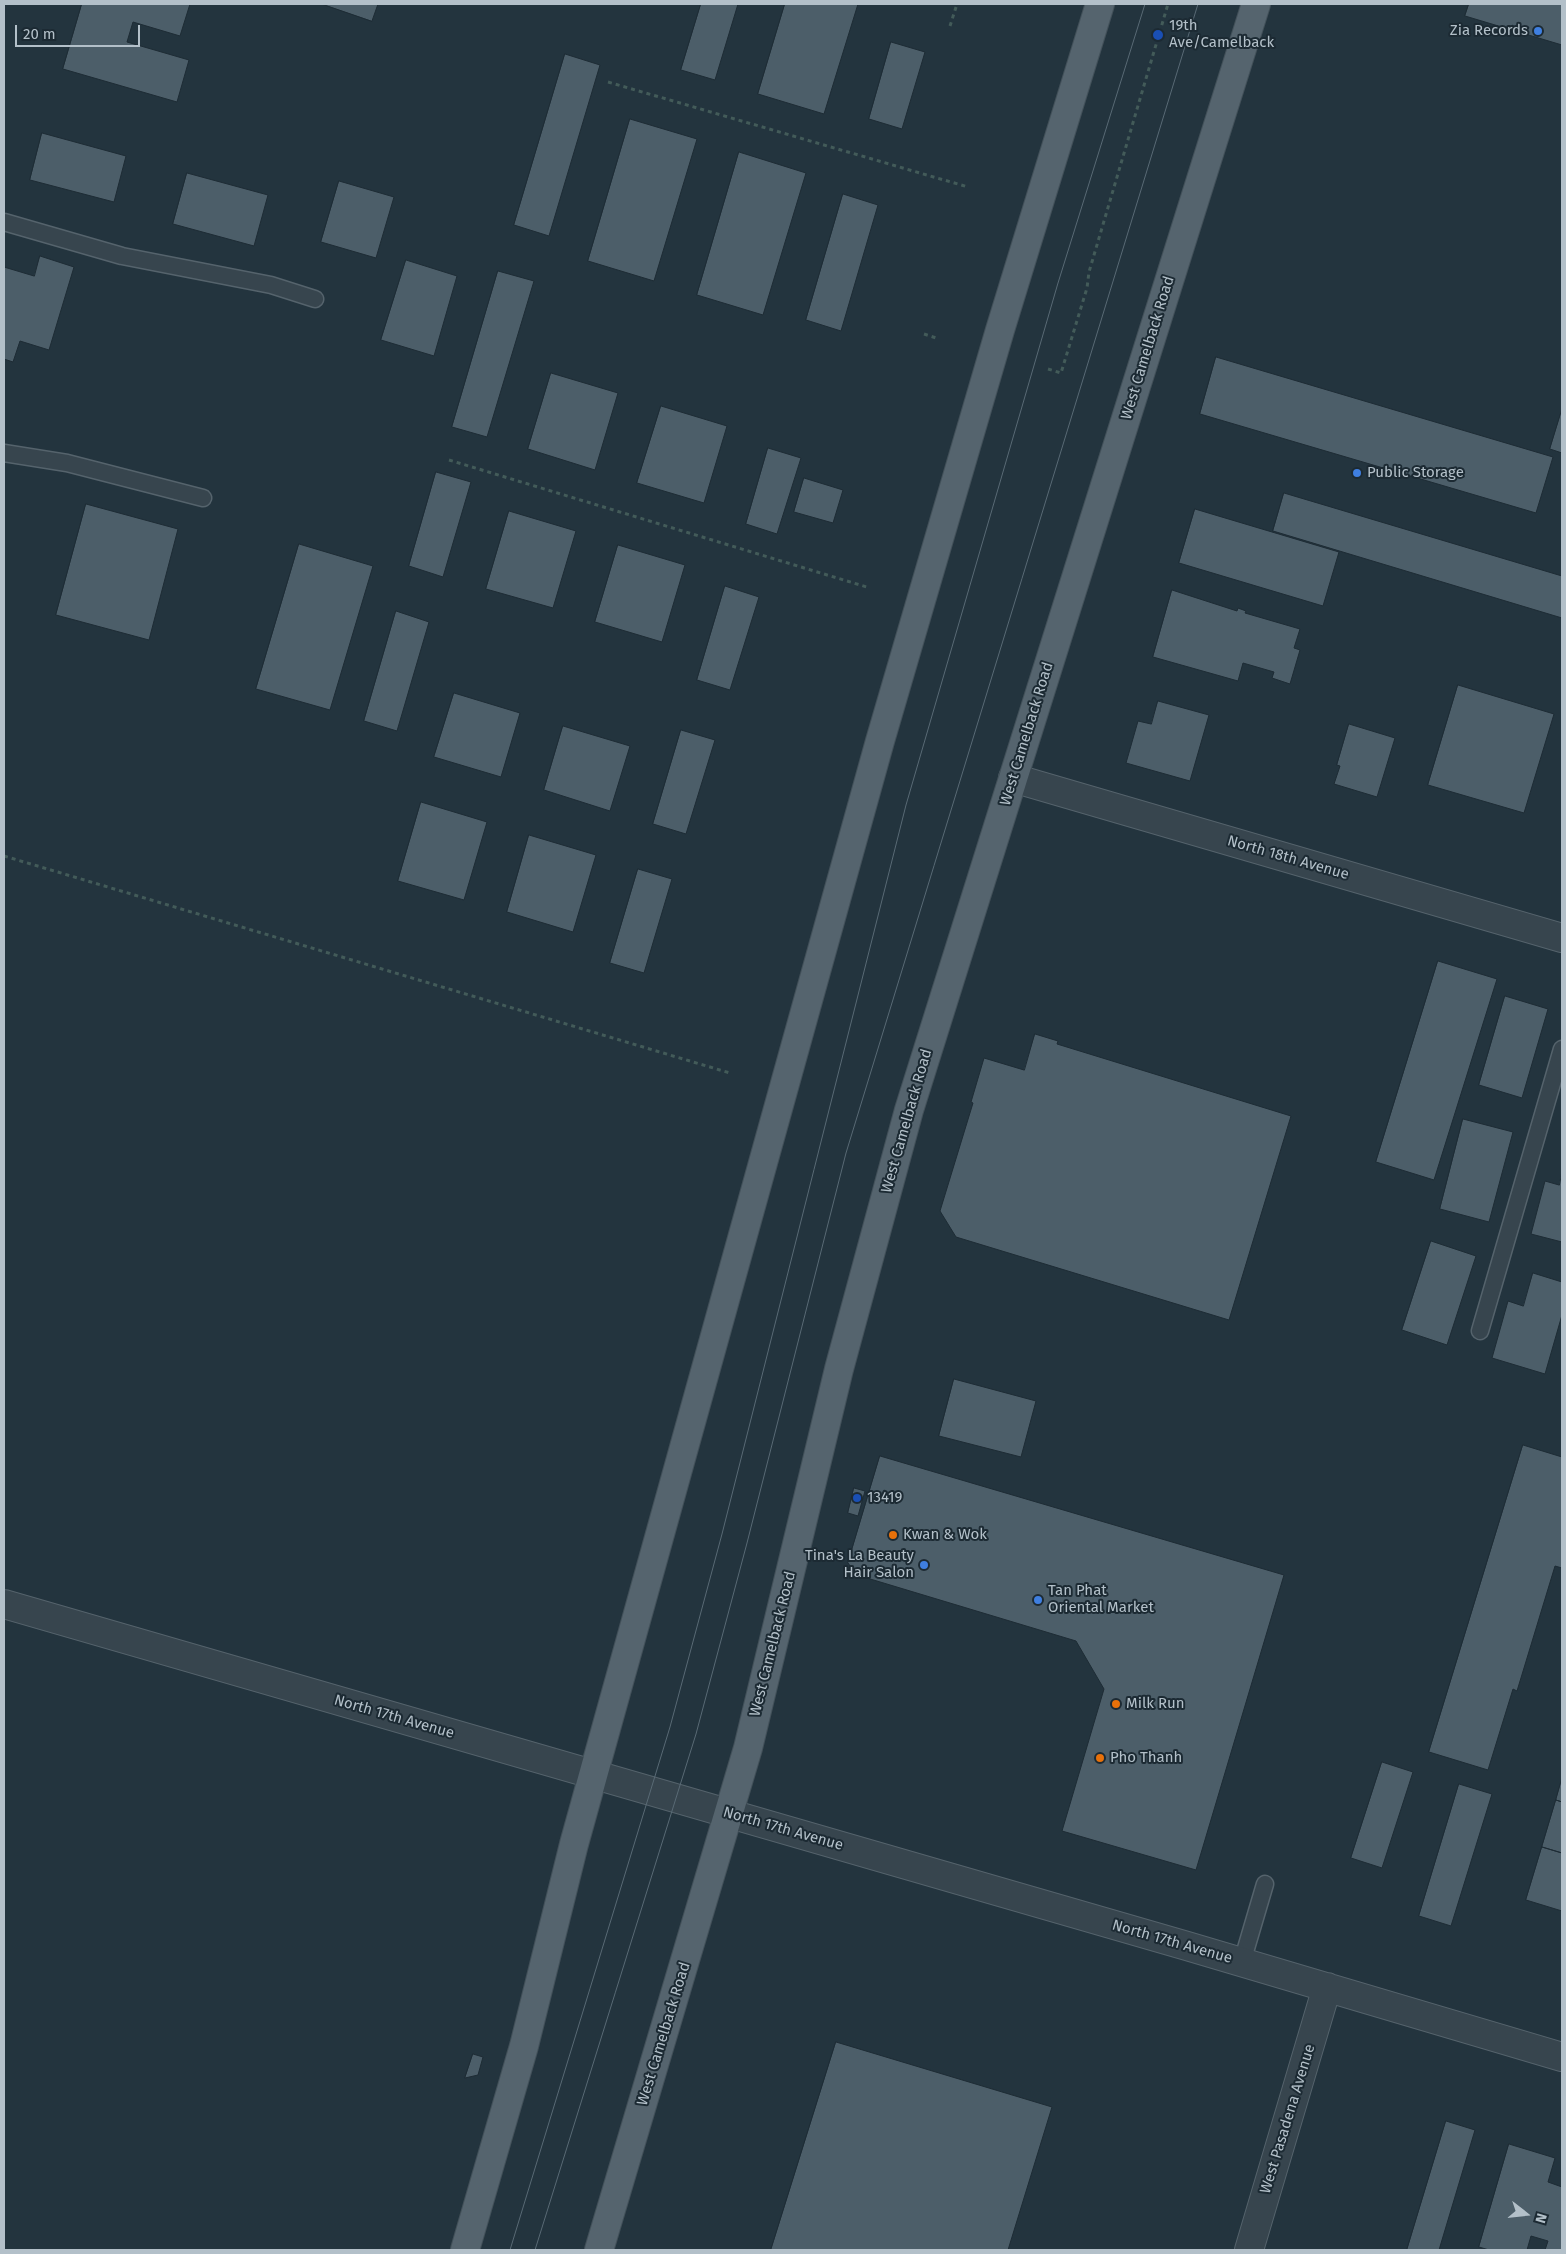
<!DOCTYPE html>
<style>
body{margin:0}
#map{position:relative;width:1566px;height:2254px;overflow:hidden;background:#23343e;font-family:"Fira Sans",sans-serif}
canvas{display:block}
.frame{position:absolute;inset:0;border:5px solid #b3c0c9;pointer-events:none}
.north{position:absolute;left:1501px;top:2189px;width:50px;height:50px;-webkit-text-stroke:4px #1c2a33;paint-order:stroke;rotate:106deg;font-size:14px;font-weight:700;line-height:20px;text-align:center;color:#b3c0c9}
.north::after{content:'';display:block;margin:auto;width:18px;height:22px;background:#b3c0c9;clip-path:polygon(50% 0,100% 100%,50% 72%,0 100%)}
.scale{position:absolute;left:15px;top:25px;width:125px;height:22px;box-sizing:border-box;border:2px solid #b3c0c9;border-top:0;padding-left:6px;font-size:15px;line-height:18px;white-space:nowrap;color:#b3c0c9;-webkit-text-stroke:4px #1c2a33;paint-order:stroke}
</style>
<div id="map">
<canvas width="1566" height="2254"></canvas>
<div class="frame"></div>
<div class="north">N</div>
<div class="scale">20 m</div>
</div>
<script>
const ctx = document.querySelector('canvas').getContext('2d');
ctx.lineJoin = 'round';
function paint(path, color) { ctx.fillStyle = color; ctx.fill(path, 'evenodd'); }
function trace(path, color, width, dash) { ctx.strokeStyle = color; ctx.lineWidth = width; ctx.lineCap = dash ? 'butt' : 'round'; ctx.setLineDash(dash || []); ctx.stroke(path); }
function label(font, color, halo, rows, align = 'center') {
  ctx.font = font + ' "Fira Sans",sans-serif'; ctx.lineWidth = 4; ctx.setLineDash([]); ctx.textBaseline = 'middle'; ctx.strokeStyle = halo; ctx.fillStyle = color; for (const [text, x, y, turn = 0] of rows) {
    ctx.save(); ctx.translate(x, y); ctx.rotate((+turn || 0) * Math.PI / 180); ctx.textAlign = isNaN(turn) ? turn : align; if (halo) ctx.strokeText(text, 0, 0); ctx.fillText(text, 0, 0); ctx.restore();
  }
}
const building = new Path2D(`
 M82,4h108l-10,32 -47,-14 -6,20 62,18 -12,42 -114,-33z
 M322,4h56l-6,17z
 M701,4h37l-23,76 -34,-10z
 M785,4h73l-34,110 -66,-20z
 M1469,4h93v41l-97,-29z
 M891,42l34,10 -23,77 -33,-10z
 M565,54l35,11 -51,171 -35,-11z
 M630,119l67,20 -43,142 -66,-20z
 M42,133l84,23 -12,46 -84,-22z
 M739,152l67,21 -43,142 -66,-20z
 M187,173l81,22 -14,51 -81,-22z
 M339,181l55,16 -18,61 -55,-16z
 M843,194l35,11 -37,126 -35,-11z
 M40,256l34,11 -25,83 -29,-9 -7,21 -9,-3v-92l30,9z
 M406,260l51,16 -23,80 -53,-16z
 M498,271l36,10 -47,156 -35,-10z
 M1216,357l337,100 -17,56 -336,-99z
 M551,373l67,20 -23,77 -67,-21z
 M661,406l66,20 -23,77 -67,-20z
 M1562,409v44l-12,-4z
 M768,448l33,10 -24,76 -31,-10z
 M436,472l35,10 -28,95 -34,-11z
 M804,478l39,12 -10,33 -39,-11z
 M1284,493l278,83v42l-289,-87z
 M86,504l92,25 -29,111 -93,-25z
 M1195,509l144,43 -16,54 -144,-43z
 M509,511l67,20 -23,77 -67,-19z
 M299,544l74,22 -43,144 -74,-21z
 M618,545l67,20 -23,77 -67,-20z
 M725,586l34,11 -29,93 -33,-10z
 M1172,590l65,21 1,-3 8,3 -1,2 55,16 -6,19 6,2 -10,34 -18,-6 2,-6 -31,-9 -5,18 -85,-24z
 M396,611l33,11 -32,109 -33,-10z
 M1458,685l96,29 -30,99 -96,-28z
 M454,693l66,20 -19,64 -67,-20z
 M1158,701l51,14 -19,66 -64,-18 12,-42 13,3z
 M1349,724l46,14 -18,59 -43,-13 6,-18 -3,-1z
 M563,726l67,20 -20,65 -66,-21z
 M681,730l34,10 -29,94 -33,-10z
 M421,802l66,20 -23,78 -66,-19z
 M529,835l67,20 -23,77 -66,-20z
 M638,869l34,10 -28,94 -34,-10z
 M1438,961l59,18 -63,201 -58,-18z
 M1505,996l43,13 -26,89 -43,-13z
 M1035,1034l23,7 -1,3 234,72 -62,204 -273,-83 -16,-26 33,-108 -2,-1 13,-44 40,12z
 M1463,1119l50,13 -24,90 -49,-13z
 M1562,1172v70l-31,-8 14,-53 14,4z
 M1431,1241l45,15 -29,89 -45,-15z
 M1533,1273l29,9v33l-17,59 -53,-16 16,-57 15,5z
 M954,1379l82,22 -15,56 -82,-21z
 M1523,1445l39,12v111l-7,-2 -38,125 -4,-2 -25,81 -59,-18z
 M880,1456l404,119 -88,295 -134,-39 42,-142 -28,-48 -219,-66 -9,-12z
 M854,1488l11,3 -7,25 -10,-3z
 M1382,1762l31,10 -31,96 -31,-10z
 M1562,1778v24l-6,-2z
 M1459,1784l33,10 -41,132 -32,-10z
 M1556,1800l6,2v51l-20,-6z
 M1542,1847l20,6v58l-36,-11z
 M836,2042l216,65 -44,143h-237z
 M473,2054l10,3 -5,18 -13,3z
 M1446,2121l29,9 -36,120h-32z
 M1509,2144l46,14 -7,24 14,5v63h-17l3,-9 -17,-5 -4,14h-38l-10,-3z`);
const path = new Path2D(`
 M950,26l7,-22
 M608,82l360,105
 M924,334l15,5
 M1048,369l13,4 26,-85 2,-16 79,-268
 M449,460l421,128
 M4,856l726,217`);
const service = new Path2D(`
 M4,222l118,34 149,29 44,14
 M4,453l63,10 136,35
 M1480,1331l82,-282
 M1242,1962l23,-78`);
const minor = new Path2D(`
 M1013,778l549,160
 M4,1604l1183,342 375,111
 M1249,2250l78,-263`);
const primary = new Path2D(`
 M465,2250l59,-204 50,-202 306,-1103 120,-411 100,-326
 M599,2250l149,-502 91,-379 70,-259 347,-1106`);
const tram = new Path2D(`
 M510,2250l160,-523 52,-193 184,-729 152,-522 87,-279
 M535,2250l161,-516 51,-191 99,-390 352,-1149`);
const markers = [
 [1538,31,5,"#3f7fe0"],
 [1158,35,6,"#1a4fb4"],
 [1357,473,5,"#3f7fe0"],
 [857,1498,5,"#1a4fb4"],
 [893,1535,5,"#e8710a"],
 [924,1565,5,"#3f7fe0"],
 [1038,1600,5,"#3f7fe0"],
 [1116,1704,5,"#e8710a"],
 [1100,1758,5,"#e8710a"]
];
const poiNames = [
 ["19th",1169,26],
 ["Ave/Camelback",1169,43],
 ["Zia Records",1528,31,"right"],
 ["Public Storage",1367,473],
 ["13419",867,1498],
 ["Kwan & Wok",903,1535],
 ["Tina's La Beauty",914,1556,"right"],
 ["Hair Salon",914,1573,"right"],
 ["Tan Phat",1048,1591],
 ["Oriental Market",1048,1608],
 ["Milk Run",1126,1704],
 ["Pho Thanh",1110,1758]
];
const streetNames = [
 ["West Camelback Road",1148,348,-73],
 ["West Camelback Road",1027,734,-73],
 ["North 18th Avenue",1288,858,16],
 ["West Camelback Road",907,1121,-74],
 ["West Camelback Road",773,1644,-76],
 ["North 17th Avenue",394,1717,16],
 ["North 17th Avenue",783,1829,16],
 ["North 17th Avenue",1172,1942,16],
 ["West Camelback Road",664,2034,-73],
 ["West Pasadena Avenue",1288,2119,-73]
];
paint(building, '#4c5e69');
trace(building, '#1e2c35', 1);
trace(service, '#55636c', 19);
trace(minor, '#55636c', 30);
trace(primary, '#43515a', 30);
trace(path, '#435b59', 3, [4, 4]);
trace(service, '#37454e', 16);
trace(minor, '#37454e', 28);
trace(primary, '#55646e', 28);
trace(tram, '#596a75', 1);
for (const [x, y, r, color] of markers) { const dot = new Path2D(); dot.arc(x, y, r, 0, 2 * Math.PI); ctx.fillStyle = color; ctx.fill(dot); trace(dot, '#1c2a33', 2); }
label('15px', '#b3c0c9', '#1c2a33', poiNames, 'left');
label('15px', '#b3c0c9', '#1c2a33', streetNames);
</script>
